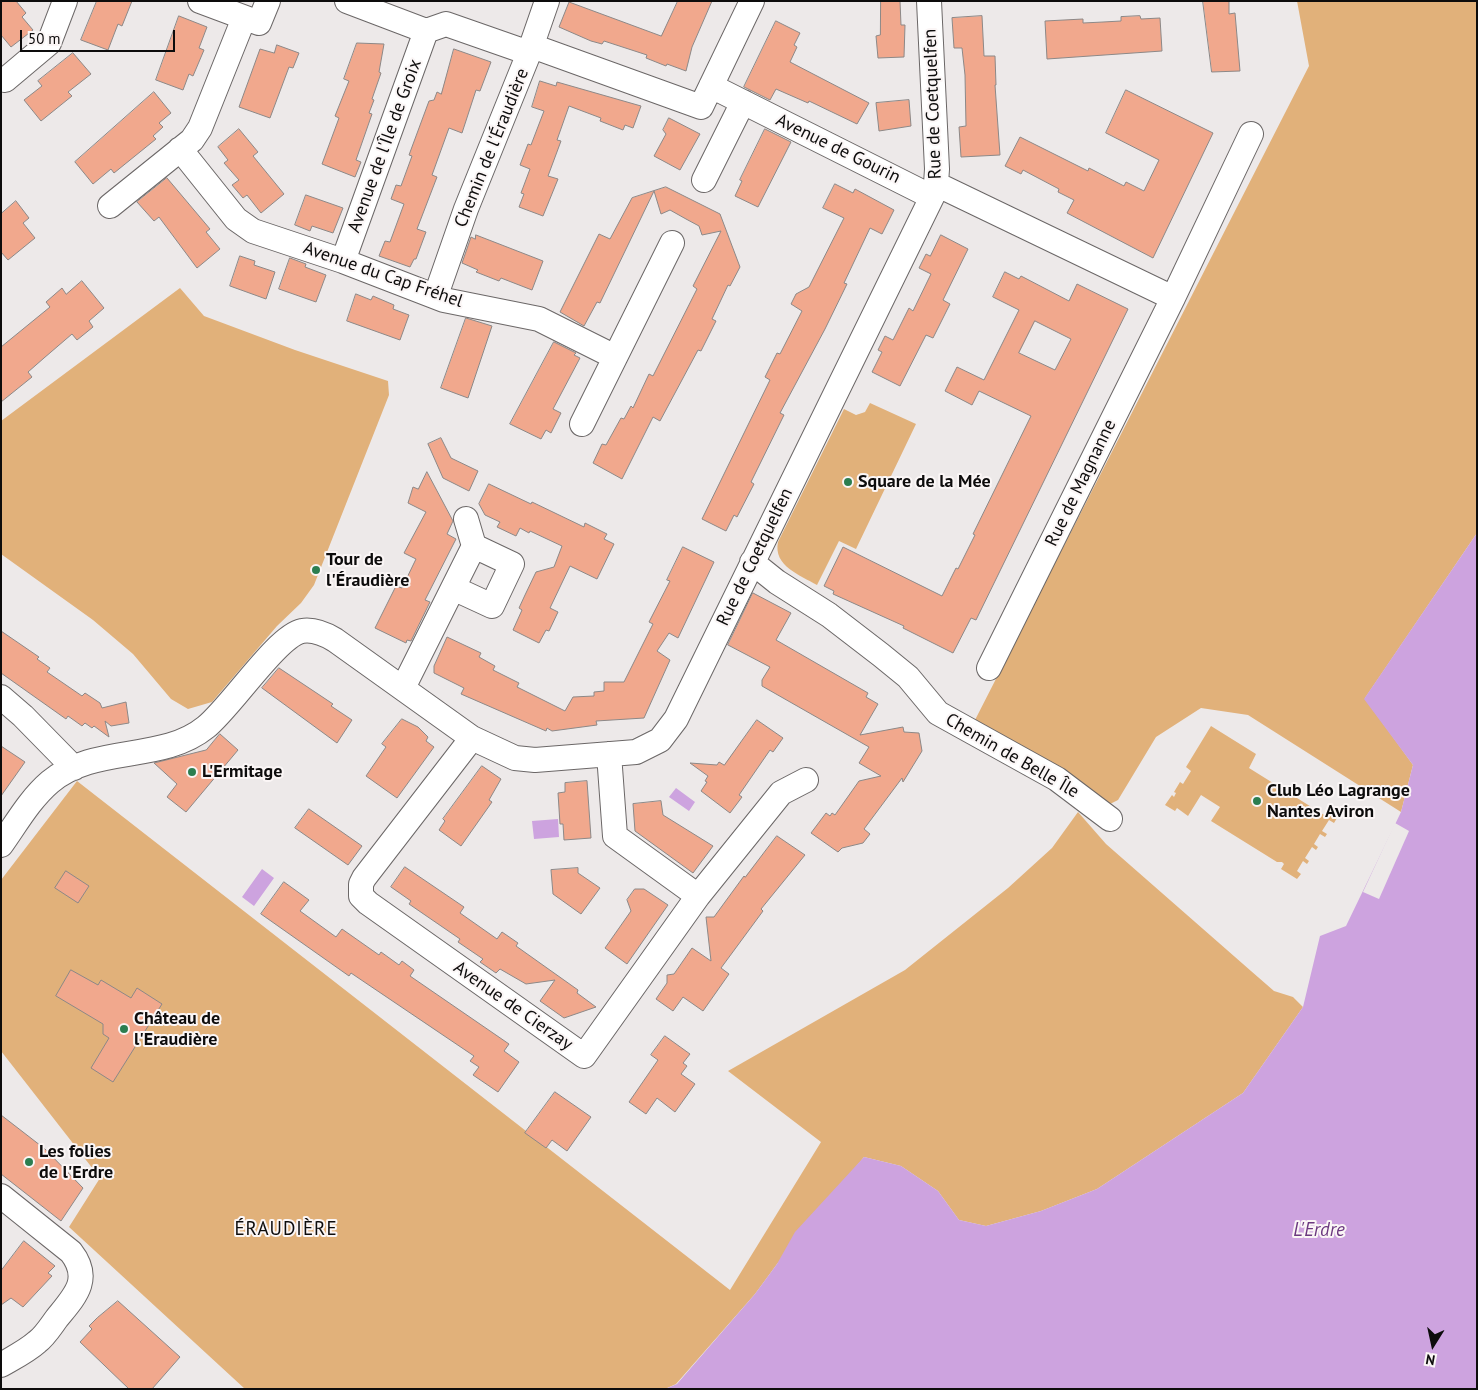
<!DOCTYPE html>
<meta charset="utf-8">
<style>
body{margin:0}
#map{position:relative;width:1478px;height:1390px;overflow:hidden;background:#ede9e9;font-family:"PT Sans",sans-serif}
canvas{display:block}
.frame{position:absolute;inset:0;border:2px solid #0d0c0c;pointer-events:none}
.north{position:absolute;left:1408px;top:1320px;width:50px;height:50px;-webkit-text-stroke:4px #fbf6f6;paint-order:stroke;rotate:190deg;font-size:14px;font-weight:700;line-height:20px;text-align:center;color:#0d0c0c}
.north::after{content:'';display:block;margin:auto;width:18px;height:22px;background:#0d0c0c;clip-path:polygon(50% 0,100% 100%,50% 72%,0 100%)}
.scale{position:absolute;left:20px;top:30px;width:155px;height:22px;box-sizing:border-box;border:2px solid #0d0c0c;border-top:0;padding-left:6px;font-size:15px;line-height:18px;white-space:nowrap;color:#0d0c0c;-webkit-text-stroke:4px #fbf6f6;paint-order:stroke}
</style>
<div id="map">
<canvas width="1478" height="1390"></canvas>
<div class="frame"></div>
<div class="north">N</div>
<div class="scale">50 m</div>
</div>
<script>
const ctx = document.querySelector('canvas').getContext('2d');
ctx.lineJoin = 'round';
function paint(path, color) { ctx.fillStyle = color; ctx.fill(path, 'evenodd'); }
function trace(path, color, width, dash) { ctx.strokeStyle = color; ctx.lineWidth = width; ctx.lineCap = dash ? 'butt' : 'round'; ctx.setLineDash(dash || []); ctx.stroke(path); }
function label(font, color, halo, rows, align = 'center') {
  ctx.font = font + ' "PT Sans",sans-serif'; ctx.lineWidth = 4; ctx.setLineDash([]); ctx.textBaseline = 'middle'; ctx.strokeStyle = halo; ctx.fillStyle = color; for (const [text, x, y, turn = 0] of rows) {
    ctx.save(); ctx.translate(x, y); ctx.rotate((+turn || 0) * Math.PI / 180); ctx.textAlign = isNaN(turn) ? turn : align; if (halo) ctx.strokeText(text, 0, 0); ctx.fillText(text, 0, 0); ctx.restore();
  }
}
const green = new Path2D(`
 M1297,1h180v532l-112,165 48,67 -12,47 -153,-97 -47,-7 -45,29 -38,63 -12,6 -47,-34 -84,-52 334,-654z
 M180,288l24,28 91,34 93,31 1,14 -75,190 -13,18 -24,23 -65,76 -24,7 -17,-10 -38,-45 -40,-34 -92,-66v-133z
 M870,403l46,21 -60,125 -17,-8 -22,44c-17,-10 -44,-19 -39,-43l66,-133 12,6 9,-3z
 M1211,726l45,28 -7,14 80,50 3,-4 5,4 -3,5 -5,-3 -7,11 5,3 -2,3 -5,-3 -6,10 4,3 -2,3 -4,-3 -7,11 4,3 -2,3 -4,-3 -6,10 4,3 -4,5 -16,-10 3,-5 -2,-2h-5l-66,-41 9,-14 -19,-12 -13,21 -11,-8 -2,3 -10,-6 7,-10 2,2 2,-4 -2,-1 6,-10 3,2 8,-13 -5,-4z
 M77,781l653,509 91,-148 -93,-71 177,-101 103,-82 44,-40 26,-36 28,32 145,127 23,20 19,6 10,10 -60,86 -146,96 -56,22 -55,15 -27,-6 -21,-29 -37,-25 -37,-9 -87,107 -22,30 -79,90 -11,5h-420l-176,-162 31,-49 -99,-127v-171z`);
const water = new Path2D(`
 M1477,533v856h-812l12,-5 78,-90 22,-30 18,-32 69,-75 37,9 37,25 21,29 27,6 55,-15 56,-22 146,-96 60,-86 17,-71 26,-10 55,-114 12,-47 -49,-66z
 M676,788l19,14 -6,9 -20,-14z
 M558,819l1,18 -25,2 -2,-18z
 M262,869l12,9 -20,28 -12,-9z`);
const pier = new Path2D(`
 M1395,823l14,8 -30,68 -16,-7z`);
const building = new Path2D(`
 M1,1h15l10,12 -4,4 11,13 -22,17 -10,-12z
 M97,1h35l-10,25 -4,-2 -10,26 -27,-10z
 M678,1h34l-20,46 -6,24 -19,-7 -1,2 -20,-8 1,-3 -43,-14 -2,3 -11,-3 -32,-14 10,-25 92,34z
 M881,1h19l1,24h4l-1,32 -26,1 -2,-22 4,-1z
 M1203,1h26v13l6,-1 5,58 -28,1z
 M179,16l28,11 -8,21 5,2 -11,26 -4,-2 -6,16 -27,-10z
 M982,16l2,40h11l1,29h-1l5,70 -39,2 -2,-30 7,-1 -1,-51 -3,-27h-8l-2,-30z
 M1140,16l1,3 19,-1 2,33 -115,8 -2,-38 38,-2v4l20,-1 18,-1v-4z
 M776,21l24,12 -6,12 3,2 -7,15 79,41 -12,21 -48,-23 -1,2 -32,-14 -6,11 -26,-13z
 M357,43l27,1 -5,28 2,1 -9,26 2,1 -5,13 3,1 -16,46 5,2 -6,15 -33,-13 17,-46 -4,-2 14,-35 -5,-2z
 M277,45l22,8 -6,15 -4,-1 -19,51 -31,-11 21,-58 14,4z
 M454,49l37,13 -11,29 -4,-1 -14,43 -13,-5 -17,47 5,2 -20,52 9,3 -10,27h-2l-4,8 -31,-11 6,-15 5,1 14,-38 -13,-5 5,-14 5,1 11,-30 -3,-1 20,-54 5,-1 3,-8 4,2z
 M73,53l18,21 -23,18 4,4 -31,25 -17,-21 18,-14 -4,-5z
 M540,81l16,5 1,-4 84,24 -8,22 -8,-3 -2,5 -23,-9 1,-3 -32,-12 -12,34 4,1 -13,35 10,3 -15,37 -24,-9 5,-13 -3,-1 9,-24 -10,-4 8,-21 3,1 13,-34 -12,-4z
 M1126,90l87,43 -60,125 -86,-45 7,-13 -16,-8 1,-3 -36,-19 -2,4 -16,-8 15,-29 68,34 1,-3 35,18 2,-4 18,9 15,-31 -53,-27z
 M154,92l17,21 -12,10 4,4 -10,9 3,3 -42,34 -3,-4 -18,15 -18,-22z
 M909,100l2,26 -32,5 -3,-28z
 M669,118l31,16 -20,36 -26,-14 12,-22 -3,-4z
 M239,129l19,23 -5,4 31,38 -23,19 -14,-18 -4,3 -11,-13 7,-5 -15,-17 4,-3 -10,-13z
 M765,129l26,13 -33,65 -23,-11 7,-15 -2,-1z
 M167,178l43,51 -4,3 14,17 -23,19 -38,-51 -5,4 -17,-19z
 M835,184l18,9 2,-4 39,21 -12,24 -12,-6 -26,55 3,1 -22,45 -45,84 4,2 -33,67 3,2 -17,33 -3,-2 -8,16 -24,-12 68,-139 -5,-3 12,-24 3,1 22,-43 -11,-7 5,-10 13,-7 35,-69 -21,-10z
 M666,187l54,27 20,53 -10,19 -2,-1 -16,34 4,2 -15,30 -3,-1 -38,71 -7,-4 -31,62 -29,-16 9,-19 4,1 15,-27 3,1 7,-13 2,2 16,-34 4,2 44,-87 -4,-3 28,-55 -19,4 -3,-9 -13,-7 -16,-9 -9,4 -7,-23 -54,112 -3,-1 -13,24 -24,-14 39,-78 11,5 22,-41z
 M306,195l37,13 -10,25 -21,-7 -2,5 -15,-6z
 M16,201l13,17 -6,5 12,15 -27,22 -7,-8v-38z
 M476,235l67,26 -11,29 -31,-12 -2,3 -23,-9 2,-2 -16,-7 9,-26 4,2z
 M941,235l27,14 -25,51 7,4 -17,34 -7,-3 -26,51 -28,-14 10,-20 -4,-2 7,-14 8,4 16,-32 4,3 18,-37 -12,-6 7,-14 4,2z
 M240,256l15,5 -1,4 21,7 -9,27 -36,-13z
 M290,258l16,6 -1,3 21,8 -10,27 -37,-13z
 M1005,272l14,7 2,-3 48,25 8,-17 51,25 -152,311 -5,-2 -18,35 -50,-25 1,-2 -71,-32 1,-3 -10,-5 19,-39 99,49 14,-28 2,1 17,-34 -2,-1 58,-118 -52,-25 -7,14 -27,-14 12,-24 27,13 35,-70 -26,-13zM1035,321l36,18 -16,31 -36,-17z
 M82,281l22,27 -15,13 4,6 -16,13 -5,-6 -28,24 -16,14 4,5 -31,25v-55l49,-40 -4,-5 16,-14 4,6z
 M356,294l15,6 2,-4 21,9 -1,4 16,6 -9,25 -53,-19z
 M466,318l26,8 -24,72 -27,-10z
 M554,342l22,11 -2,2 6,3 -27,51 8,4 -10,20 -5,-3 -5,9 -31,-15z
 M441,438l10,20 27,13 -9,20 -26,-13 -15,-34z
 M427,472l26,49 -6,13 9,5 -31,61 5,2 -19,39 -4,-1 -1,3 -31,-15 21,-42 6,2 14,-29 -12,-6 22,-41 -18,-9 5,-16 5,2z
 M489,484l42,20 1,-2 52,25 1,-4 22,11 -3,5 10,5 -17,35 -27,-13 -20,42 8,4 -9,19 -3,-1 -7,13 -26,-13 9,-20 -3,-2 6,-13 11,-23 18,-5 8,-21 -32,-15 -1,2 -9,-5 -4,8 -19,-9 3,-5 -15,-7 -6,-11z
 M683,547l31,15 -36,76 -9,-5 -12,18 13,9 -26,58 -48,3 1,4 -45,6 -5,-3 -1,3 -85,-37 3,-6 -30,-15v-7l13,-29 34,16 -2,4 16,9 -2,4 26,13 -2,4 48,24 8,-14 21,-1v-4l10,-1v-9h20l29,-58 -4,-2 21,-41 -3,-1z
 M753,593l38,20 -15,27 92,53 -2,4 12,7 -18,31 43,-8 1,5 15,1 3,18 -19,31 -1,-4 -38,51 6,5 -7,9 -21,5 -4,4 -27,-19 15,-20 4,3 2,-3 3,2 24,-34 22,-5 -22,-13 10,-16 -107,-61v-6l8,-13 -42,-22z
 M1,631l38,26 -2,2 13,9 -3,4 35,24 3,-3 15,10 2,5 24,-6 3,21 -18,3 -6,-5 4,16 -15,-11 -2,2 -7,-5 -3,3 -14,-10 -2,3 -65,-46z
 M279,668l54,36 -2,2 21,14 -15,23 -75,-55z
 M402,719l16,8 10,10 -2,4 8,6 -37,51 -31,-22 20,-29 -4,-3z
 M757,720l26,18 -10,14 -3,-2 -31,45 3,2 -12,16 -29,-22 6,-9 -2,-1 3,-5 -18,-13 27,2 2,-3 5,3z
 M220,734l18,16 -52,62 -19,-15 10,-13 -23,-21 52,-13z
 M1,746l24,16 -24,34z
 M482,766l19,13 -12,21 3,2 -31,44 -22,-16 6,-9 -2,-2z
 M587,781l4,57 -27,2 -1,-16h-3l-2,-31 7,-1v-9z
 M661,801l2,14 50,31 -20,27 -58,-42 -2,-27z
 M309,809l53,37 -14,19 -53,-37z
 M777,836l28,19 -44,54 2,2 -42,57 8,6 -26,37 -20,-14 -10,14 -17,-12 11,-16v-8l7,-1 18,-26 19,13 -5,-44h8l30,-41 1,1z
 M405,867l59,40 -4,6 37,26 5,-7 16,11 -2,3 62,44 -1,3 19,14 -32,11 -24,-17 15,-21 -29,4 -26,-15 -4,4 -16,-11 3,-3 -25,-17 2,-3 -51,-35 2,-3 -20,-14z
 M578,868v5l22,15 -19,26 -28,-20 -2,-24z
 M66,871l23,15 -11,17 -23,-15z
 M284,882l25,18 -9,11 36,26 6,-8 37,26 2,-3 18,13 3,-4 12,9 -4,6 99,68 -5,7 15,11 -21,30 -25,-17 6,-8 -9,-6 4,-5 -123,-83 -2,3 -88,-62z
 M635,889h9l24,16 -41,59 -22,-16 26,-37 -4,-11z
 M71,970l27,15 3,-5 30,18 6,-10 25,16 -49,78 -22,-14 18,-30 -6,-4v-10l-47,-28z
 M665,1036l25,18 -7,9 4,3 -6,8 14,10 -20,28 -18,-14 -11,16 -17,-12 29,-42 -7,-5z
 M555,1092l36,25 -24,34 -15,-11 -6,8 -21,-15z
 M1,1115l44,34 38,39 -22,33 -60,-47z
 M24,1241l31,25 -7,7 4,3 -29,31 -12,-9 -10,7v-34z
 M118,1301l62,56 -28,32h-23l-49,-47 12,-13 -3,-3 8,-8z`);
const street = new Path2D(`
 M200,1l59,22 9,-22
 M347,1l79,30 20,-7 83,29
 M532,46l169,61 51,-106
 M5,80l44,-37 16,-42
 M711,86l221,111
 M180,149l56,70 17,12 90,30 101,39 95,19 76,38
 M704,180l39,-78
 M936,184l237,114
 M110,206l82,-66 8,-12 44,-110
 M343,261l83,-230
 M436,295l30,-86 63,-156 18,-52
 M582,424l90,-181
 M752,562l25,20 52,33 52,40 27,22 30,36 119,66 53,40
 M453,588l39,18 20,-42 -38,-18
 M989,668l184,-370 78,-164
 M403,688l71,-142 -8,-27
 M1,697l22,19 51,52
 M472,738l-108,140 -3,6v12l7,7 216,153 114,-160 83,-103 25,-13
 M609,754l6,82 83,60
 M1,845c15,-21 29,-46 49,-63 45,-38 112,-19 156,-55 25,-20 71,-91 96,-96 12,-2 23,3 33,9l137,98 43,20 20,2 101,-8 24,-12 16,-21 256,-522 4,-13 1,-15 -8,-168
 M1,1196l70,56c21,27 4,44 -14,66 -6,8 -12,18 -20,24 -10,9 -24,16 -36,23`);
const markers = [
 [848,482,5,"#2c7e50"],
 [316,570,5,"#2c7e50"],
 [192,772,5,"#2c7e50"],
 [1257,801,5,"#2c7e50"],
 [124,1029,5,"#2c7e50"],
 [29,1162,5,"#2c7e50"]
];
const streetNames = [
 ["Rue de Coetquelfen",933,104,-92],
 ["Avenue de l'Île de Groix",385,146,-70],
 ["Chemin de l'Éraudière",492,148,-68],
 ["Avenue de Gourin",838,149,26],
 ["Avenue du Cap Fréhel",383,275,19],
 ["Rue de Magnanne",1081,483,-64],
 ["Rue de Coetquelfen",755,557,-64],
 ["Chemin de Belle Île",1012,756,30],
 ["Avenue de Cierzay",513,1006,35]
];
const poiNames = [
 ["Square de la Mée",858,482],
 ["Tour de",326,560],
 ["l'Éraudière",326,581],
 ["L'Ermitage",202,772],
 ["Club Léo Lagrange",1267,791],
 ["Nantes Aviron",1267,812],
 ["Château de",134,1019],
 ["l'Eraudière",134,1040],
 ["Les folies",39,1152],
 ["de l'Erdre",39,1173]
];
const neighbourhoodNames = [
 ["ÉRAUDIÈRE",286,1230]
];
const waterNames = [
 ["L'Erdre",1319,1231]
];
paint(green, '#e1b17a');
paint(water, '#cda3df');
paint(pier, '#ede9e9');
paint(building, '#f1a88d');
trace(building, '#8c8887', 1);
trace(street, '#6b6767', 26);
trace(street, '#fff', 24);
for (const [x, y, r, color] of markers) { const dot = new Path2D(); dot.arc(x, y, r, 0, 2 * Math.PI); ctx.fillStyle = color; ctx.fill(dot); trace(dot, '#fbf6f6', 2); }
label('18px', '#0d0c0c', '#fbf6f6', streetNames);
label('bold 18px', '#0d0c0c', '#fbf6f6', poiNames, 'left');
ctx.letterSpacing = '1px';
label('19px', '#0d0c0c', '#fbf6f6', neighbourhoodNames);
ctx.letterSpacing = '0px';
label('italic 19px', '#6b387f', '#fbf6f6', waterNames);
</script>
